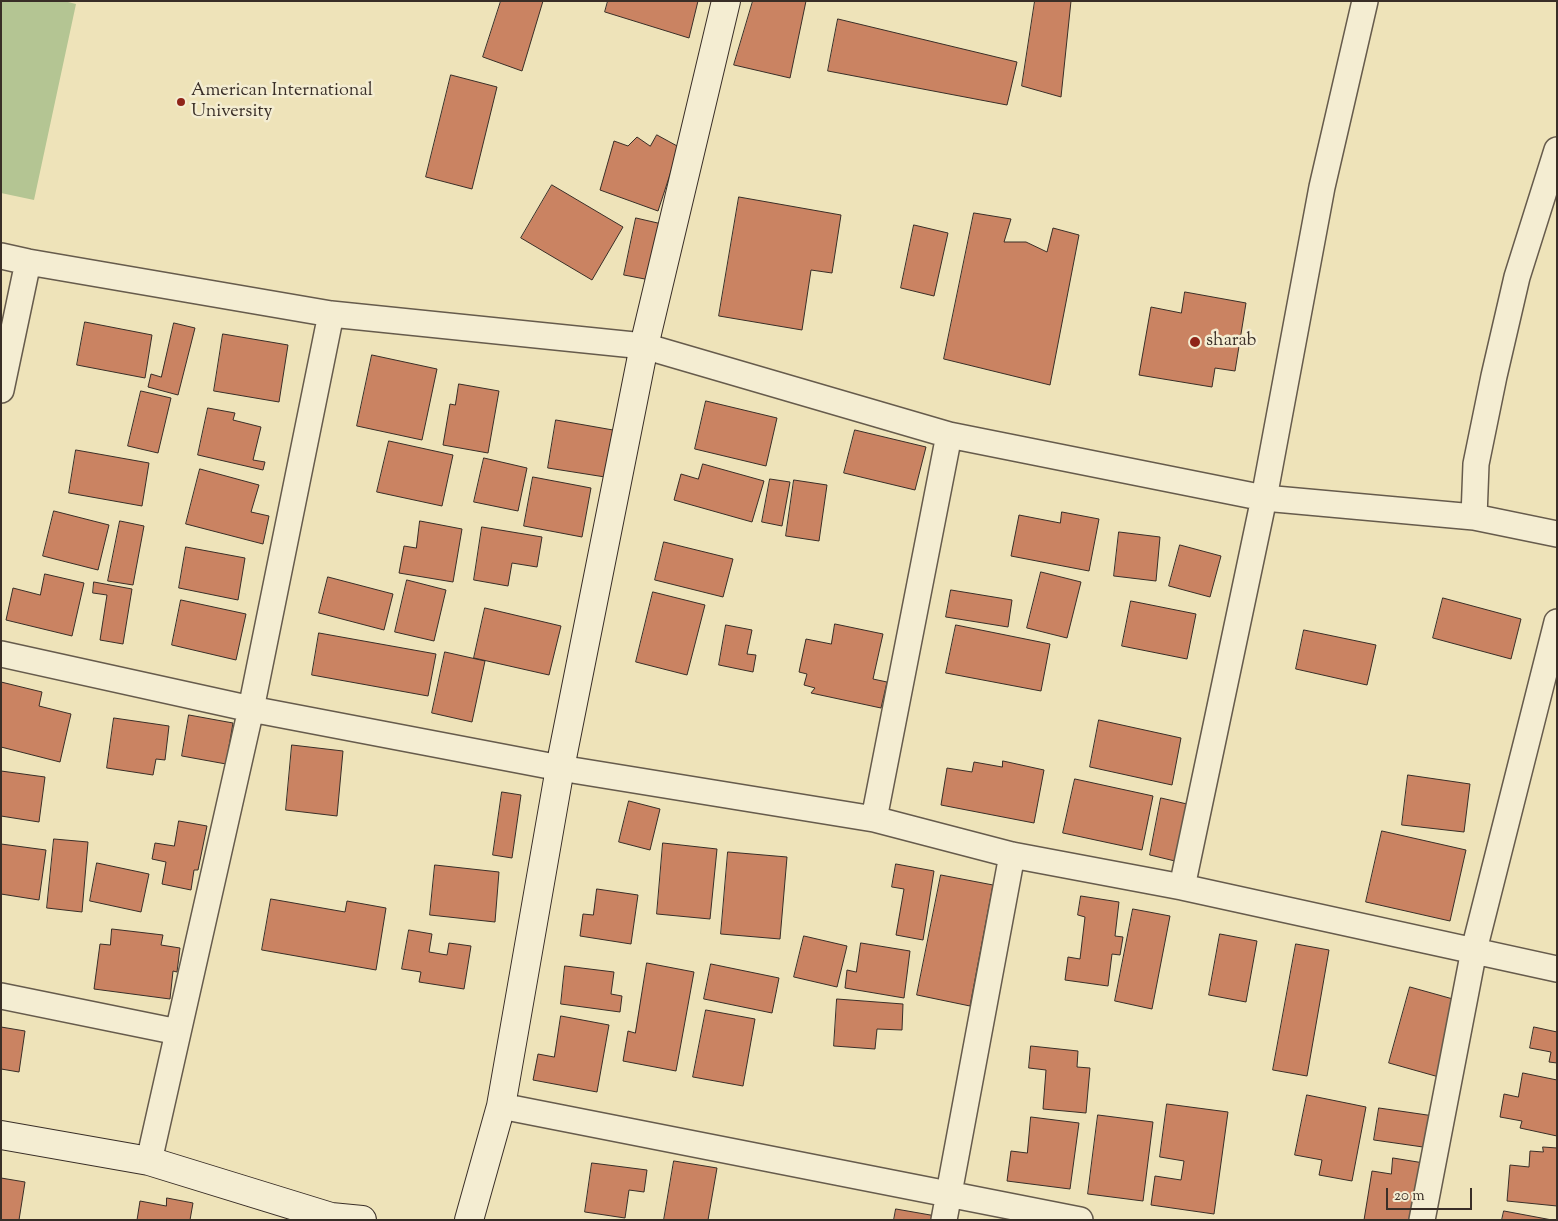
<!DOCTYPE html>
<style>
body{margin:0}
#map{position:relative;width:1558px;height:1221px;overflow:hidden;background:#eee3b9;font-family:"Sorts Mill Goudy",serif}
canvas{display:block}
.frame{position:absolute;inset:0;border:2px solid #392e27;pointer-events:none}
.scale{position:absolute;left:1386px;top:1188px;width:86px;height:22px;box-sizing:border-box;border:2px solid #392e27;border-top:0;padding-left:6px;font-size:15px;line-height:18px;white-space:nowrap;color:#392e27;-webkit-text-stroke:4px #f4edd2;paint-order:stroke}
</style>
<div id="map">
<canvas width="1558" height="1221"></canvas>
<div class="frame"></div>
<div class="scale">20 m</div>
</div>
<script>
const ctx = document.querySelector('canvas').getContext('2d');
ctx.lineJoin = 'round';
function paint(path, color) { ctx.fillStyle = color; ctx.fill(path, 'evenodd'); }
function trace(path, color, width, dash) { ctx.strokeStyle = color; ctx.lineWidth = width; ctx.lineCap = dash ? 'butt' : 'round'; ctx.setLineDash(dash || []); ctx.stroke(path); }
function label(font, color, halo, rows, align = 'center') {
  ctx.font = font + ' "Sorts Mill Goudy",serif'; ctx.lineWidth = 5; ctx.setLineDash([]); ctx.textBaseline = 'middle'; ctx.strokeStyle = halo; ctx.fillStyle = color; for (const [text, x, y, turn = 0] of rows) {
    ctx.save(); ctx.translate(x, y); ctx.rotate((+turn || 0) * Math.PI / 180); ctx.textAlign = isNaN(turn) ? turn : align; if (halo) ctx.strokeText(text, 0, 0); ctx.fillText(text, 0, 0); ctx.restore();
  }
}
const green = new Path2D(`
 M1,1h63l12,3 -42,196 -33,-7z`);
const building = new Path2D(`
 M501,1h42l-21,70 -39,-14z
 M608,1h90l-9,37 -84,-26z
 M753,1h53l-16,77 -56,-13z
 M1035,1h36l-10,96 -39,-11z
 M838,19l179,43 -10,43 -179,-34z
 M451,75l46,12 -25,102 -46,-12z
 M657,135l22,12 -21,64 -58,-21 14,-49 14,5 9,-9 13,9z
 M552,185l71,42 -31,53 -71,-42z
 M739,197l102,18 -9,58 -21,-3 -9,60 -83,-14z
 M974,213l37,6 -7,23h22l21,10 6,-24 26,7 -29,150 -106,-26z
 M636,218l26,6 -12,56 -26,-5z
 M914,225l34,8 -14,63 -33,-8z
 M1185,292l61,11 -11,68 -20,-3 -3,19 -73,-12 12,-68 30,6z
 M85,322l67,13 -7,43 -68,-13z
 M174,323l21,5 -17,67 -30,-8 3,-13 10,3z
 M223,334l65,11 -9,57 -65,-11z
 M372,355l65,14 -15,71 -65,-14z
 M459,384l40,7 -11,62 -45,-8 7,-41 5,1z
 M141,391l30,7 -13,55 -30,-7z
 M706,401l71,17 -11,48 -71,-17z
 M208,408l27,5 -2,7 28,7 -8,33 12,2 -2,8 -65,-15z
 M556,420l57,10 -8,47 -57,-9z
 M855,430l71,17 -11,43 -71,-17z
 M389,441l64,14 -11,51 -65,-14z
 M76,450l73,13 -7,43 -73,-13z
 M484,458l43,10 -9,43 -44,-9z
 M703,464l61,17 -12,41 -78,-22 7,-26 17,5z
 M200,469l59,16 -8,27 18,4 -6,28 -77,-20z
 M533,477l58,11 -9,49 -58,-11z
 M770,479l20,3 -8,44 -20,-4z
 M794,480l33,5 -8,56 -33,-5z
 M54,511l55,14 -11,45 -55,-14z
 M1062,512l37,7 -10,52 -78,-15 8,-41 41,8z
 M120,521l24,5 -11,59 -25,-4z
 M420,521l42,8 -9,53 -54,-9 5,-27 12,2z
 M482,527l60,10 -5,30 -25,-4 -4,23 -34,-6z
 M1119,532l41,5 -4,44 -42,-5z
 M664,542l69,17 -10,38 -68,-17z
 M1180,545l41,11 -11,41 -41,-11z
 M186,547l59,11 -7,42 -59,-12z
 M1041,572l40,10 -14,56 -40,-10z
 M45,574l39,9 -12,53 -66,-16 7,-32 27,7z
 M328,577l65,17 -9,36 -65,-17z
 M407,580l39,10 -12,51 -39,-9z
 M94,582l38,7 -9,55 -23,-4 7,-45 -14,-2z
 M951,590l61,10 -4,27 -62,-10z
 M653,592l52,13 -18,70 -51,-13z
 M1443,598l78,21 -10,40 -78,-21z
 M181,600l65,14 -10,46 -64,-15z
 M1131,601l65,13 -9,45 -65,-13z
 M485,608l76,18 -12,49 -75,-17z
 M835,624l48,10 -10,45 14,3 -6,26 -70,-15 4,-5 -11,-3 3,-11 -8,-2 7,-33 25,5z
 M726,625l26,5 -5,24 9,1 -3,17 -34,-7z
 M956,625l94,19 -9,47 -95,-18z
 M1304,630l72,15 -9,40 -71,-16z
 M319,633l117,21 -8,42 -116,-21z
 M445,652l40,9 -13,61 -40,-9z
 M1,682l41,10 -3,14 32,8 -11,48 -59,-15z
 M189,715l44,8 -7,41 -44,-8z
 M114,718l55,8 -4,34 -9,-1 -3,16 -46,-7z
 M1099,720l82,18 -9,47 -82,-18z
 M292,745l51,6 -6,65 -51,-6z
 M1003,761l41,9 -10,53 -93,-18 6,-37 25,4 2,-10 28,5z
 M1,771l44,6 -6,45 -38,-6z
 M1408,775l62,9 -6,48 -62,-7z
 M1075,779l78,17 -11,54 -79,-17z
 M502,792l19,3 -9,63 -19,-3z
 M1161,798l26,6 -12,57 -25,-6z
 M629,801l31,8 -10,41 -31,-8z
 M179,821l28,5 -9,44h-4l-3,20 -29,-6 4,-22 -14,-3 3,-16 19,3z
 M1382,831l84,19 -16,71 -84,-19z
 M54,839l34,3 -6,70 -35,-4z
 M663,843l54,6 -7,70 -53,-5z
 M1,844l45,6 -7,50 -38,-6z
 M728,852l59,5 -7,82 -59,-5z
 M97,863l52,11 -8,38 -51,-11z
 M896,864l38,7 -11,69 -27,-5 8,-46 -12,-2z
 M435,865l64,7 -4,50 -65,-7z
 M941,875l52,10 -23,121 -53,-11z
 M597,889l41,6 -7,49 -51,-8 3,-22 10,1z
 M1081,896l38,6 -4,34 8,1 -3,18 -8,-1 -4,32 -43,-6 3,-23 12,2 5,-42 -7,-2z
 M271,899l74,13 2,-11 39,7 -10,62 -114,-20z
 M1133,909l37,7 -18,93 -37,-8z
 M112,929l51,6 -2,10 19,3 -3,24 -4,-1 -3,28 -76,-10 6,-45 10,1z
 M409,930l23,4 -3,18 18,3 2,-12 22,3 -7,43 -45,-7 2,-10 -19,-3z
 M1220,934l37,7 -11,61 -37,-7z
 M804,936l43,10 -10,41 -43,-10z
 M861,943l49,8 -6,47 -59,-10 2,-18 9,2z
 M1296,944l33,6 -22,126 -34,-6z
 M647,963l47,9 -18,99 -53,-10 5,-30 7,2z
 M711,964l68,14 -7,35 -68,-14z
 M565,966l49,6 -3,22 11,2 -2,16 -59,-8z
 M1410,987l50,14 -21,76 -50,-14z
 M837,999l66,5 -1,26 -25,-1 -2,20 -41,-3z
 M706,1010l49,9 -12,67 -50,-9z
 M561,1016l48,9 -12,67 -64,-12 5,-26 16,3z
 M1,1027l24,4 -6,41 -18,-3z
 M1534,1027l23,5v31l-8,-1 2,-10 -21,-4z
 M1031,1046l47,5 -1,16 13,1 -4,45 -43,-4 3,-39 -17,-2z
 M1523,1073l34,7v56l-37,-8 2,-7 -22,-4 4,-23 14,3z
 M1307,1095l59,12 -14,74 -33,-6 3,-15 -27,-5z
 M1167,1104l61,8 -14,102 -63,-9 4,-29 26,4 3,-19 -24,-4z
 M1379,1108l55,8 -4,32 -56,-8z
 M1098,1115l55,7 -10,79 -55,-7z
 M1031,1117l48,6 -9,66 -63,-8 4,-30 16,2z
 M1543,1147l14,1v58l-50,-5 3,-36 19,2 1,-16 13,1z
 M1393,1158l37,6 -8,56h-58l8,-49 19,3z
 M674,1161l43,7 -9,52h-44z
 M592,1163l55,7 -3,22 -15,-2 -4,28 -40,-6z
 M1,1178l24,4 -6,38h-18z
 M167,1198l26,5 -3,17h-53l3,-19 26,5z
 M896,1209l40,7 -1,4h-41z
 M1504,1211l48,9h-50z`);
const street = new Path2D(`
 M1,256l27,6 303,52 313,32 305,89 315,63 210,19 2,-53 18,-88 23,-99 40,-127
 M1,390l27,-128
 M1474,517l83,17
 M1,654l250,55 309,59 314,51 138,36 170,32 375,82
 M874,819l75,-384
 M1182,887l82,-389 58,-311 43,-186
 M1,996l177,36
 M501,1106l579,114
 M149,1161l102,-452 80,-395
 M944,1220l68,-365
 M1422,1220l52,-270 83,-328`);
const secondary = new Path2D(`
 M1,1135l148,26 182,56
 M329,1220l2,-3 31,3
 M469,1220l32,-114 59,-338 84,-422 82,-345`);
const markers = [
 [181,102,5,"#8f2418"],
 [1195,342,6,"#8f2418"]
];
const poiNames = [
 ["American International",191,92],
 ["University",191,113],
 ["sharab",1206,342]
];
paint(green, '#b4c593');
paint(building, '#ca8362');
trace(building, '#392e27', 1);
trace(street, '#665b4c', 28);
trace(secondary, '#392e27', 30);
trace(street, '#f4edd2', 25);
trace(secondary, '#f4edd2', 28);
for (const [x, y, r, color] of markers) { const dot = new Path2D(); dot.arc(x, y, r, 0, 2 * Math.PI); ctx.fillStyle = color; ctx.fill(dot); trace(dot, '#f4edd2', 2); }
label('18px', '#392e27', '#f4edd2', poiNames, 'left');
</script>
